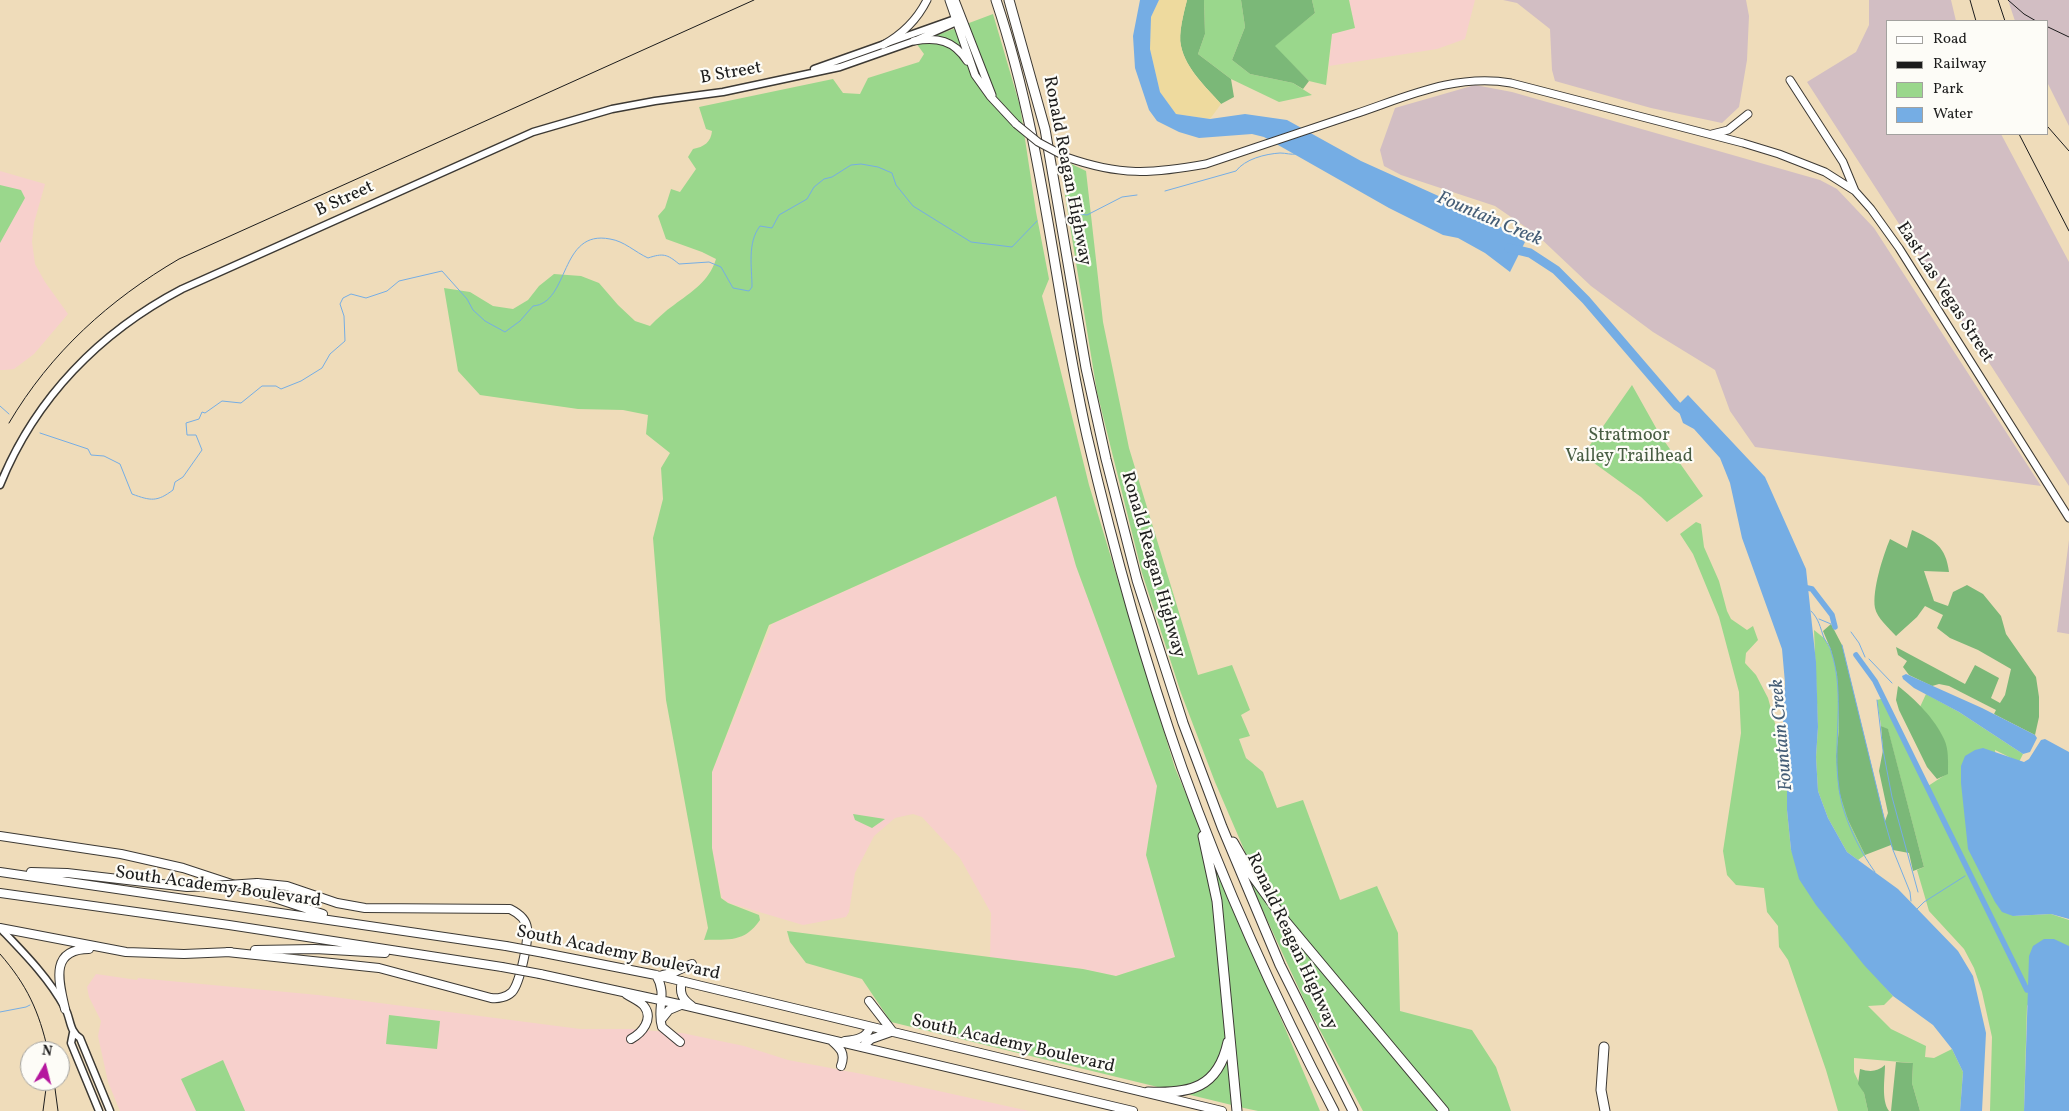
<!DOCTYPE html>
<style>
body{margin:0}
#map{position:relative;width:2069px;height:1111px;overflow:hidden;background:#efdcba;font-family:Vollkorn,serif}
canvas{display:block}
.legend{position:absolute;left:1886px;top:20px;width:162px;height:115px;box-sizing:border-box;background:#fdfcf7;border:1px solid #a3a29f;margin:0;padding:6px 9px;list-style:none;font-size:15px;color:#1c1c1c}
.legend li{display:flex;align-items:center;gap:10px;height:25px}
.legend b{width:25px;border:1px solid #a3a29f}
.north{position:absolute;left:20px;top:1041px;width:50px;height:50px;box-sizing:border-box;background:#fdfcf7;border:1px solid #a3a29f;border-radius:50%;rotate:8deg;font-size:14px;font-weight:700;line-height:20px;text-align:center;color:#1c1c1c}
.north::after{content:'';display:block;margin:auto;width:18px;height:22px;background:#b5179e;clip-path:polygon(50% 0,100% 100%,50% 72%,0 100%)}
</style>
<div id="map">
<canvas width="2069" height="1111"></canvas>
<ul class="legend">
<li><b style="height:6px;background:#fff"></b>Road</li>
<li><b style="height:6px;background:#1c1c1c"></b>Railway</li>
<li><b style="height:14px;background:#9ad78c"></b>Park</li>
<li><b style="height:14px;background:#75ade4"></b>Water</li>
</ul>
<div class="north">N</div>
</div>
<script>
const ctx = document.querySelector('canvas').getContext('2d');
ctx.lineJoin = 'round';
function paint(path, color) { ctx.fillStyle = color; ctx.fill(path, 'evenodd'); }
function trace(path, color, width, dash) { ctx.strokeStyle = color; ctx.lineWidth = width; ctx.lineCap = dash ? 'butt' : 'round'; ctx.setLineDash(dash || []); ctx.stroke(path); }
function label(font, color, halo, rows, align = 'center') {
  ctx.font = font + ' Vollkorn,serif'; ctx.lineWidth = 4.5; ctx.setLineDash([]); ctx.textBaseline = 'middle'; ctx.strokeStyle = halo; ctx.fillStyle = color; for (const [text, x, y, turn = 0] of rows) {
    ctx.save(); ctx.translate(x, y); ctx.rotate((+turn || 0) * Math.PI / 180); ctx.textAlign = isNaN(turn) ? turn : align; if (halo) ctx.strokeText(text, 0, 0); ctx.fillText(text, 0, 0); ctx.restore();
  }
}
const built = new Path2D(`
 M1349,0h126l-10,39 -28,10 -108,17 3,-32 23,-6z
 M0,171l45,13 -11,39 -2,19 3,22 10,18 23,32 -34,40 -20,15 -10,1h-4z
 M1057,496l19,70 81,220 -11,69 29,102 -59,19 -33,-7 -93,-11 1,-45 -31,-55 -38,-41 -9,-3 -18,4 -21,18 -19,37 -6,39 -3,5 -43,8 -74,-22 -7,-5 -10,-49v-77l60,-148z
 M96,974l41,6 1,-2 180,17 262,34h50l52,4 62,13 44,14 74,14 167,37h-909l-12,-29 -10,-46 3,-15 -12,-24 -2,-10z`);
const industrial = new Path2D(`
 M1503,0h243l3,16 -2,44 -8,47 -17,16 -71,-15 -96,-27 -3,-11 -2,-41 -33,-26z
 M1869,0h82l5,21h-68v113h113l68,128v224l-262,-404 49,-30 13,-27z
 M2008,0h61v126l-21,-42v-63h-33z
 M1475,85l37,7 308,88 17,9 37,39 167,258 -286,-39 -25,-36 -15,-41 -62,-38 -62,-46 -54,-51 -42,-29 -94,-31 -17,-9 -4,-16 15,-42z
 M2069,540v94l-12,-2z`);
const green = new Path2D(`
 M1204,0h37l4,27 -13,33 18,14 43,9 19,12 -33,7 -48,-23 -33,-25 7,-20z
 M1312,0h37l6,28 -23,6 -6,51 -17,-4 -35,-35 41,-33z
 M993,14l27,92 16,106 13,67 -7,17 47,189 86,283 145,343h-62l-14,-3 -353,-86 -29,-43 -56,-16 -16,-21 -3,-11 296,38 33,7 59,-19 -29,-102 11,-69 -81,-220 -20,-70 -287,129 -57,147v76l9,50 7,5 31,12 1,5c-16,23 -31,19 -56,20l4,-12 -42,-228 -13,-162 10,-39 -2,-31 9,-15 -24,-19 2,-19 -25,-5 -45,-1 -98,-14 -22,-24 -14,-83 26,4 23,14 20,3 15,-9 11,-14 15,-12 27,2 18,7 19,22 17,16 15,5c7,-7 15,-15 24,-21 17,-13 35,-23 42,-46l-14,-7 -36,-13 -8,-23 7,-8 6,-19 9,3 16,-23 -8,-12 5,-8c11,-2 18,-7 19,-18l-6,-2 -7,-22 134,-28 10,14 17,1 8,-16 51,-16 5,-8 -8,-11z
 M1059,158l27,13 17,151 26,126 69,227 34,-10 18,45 -9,5 9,21 -11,3 7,19 17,14 14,36 26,-8 37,100 37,-14 21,47 2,78 72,19 24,37 15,44h-148l-58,-109 -59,-128v-20l-31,-72 -34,-89 -39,-120 -45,-181z
 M0,185l21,5 4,8 -25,45z
 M1632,385l28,50 43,61 -36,26 -26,-25 -58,-42z
 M1696,522l5,2 3,23 15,34 8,30 4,8 16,11 6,-4 5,14 -12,13 -1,10 11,12 12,23 8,29 9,17 2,25v41l4,40 52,88 50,58 -9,9 -16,1 23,23 35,17 -1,11 9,1 18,-9 11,23 -3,39h-40l-8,-28 1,-20 -59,-5v14l10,21 4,18h-30l-12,-41 -38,-110 -9,-13 -1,-21 -11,-14 -3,-24 -28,-3 -9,-10 -4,-24 18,-118 -2,-41 -20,-75 -26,-63 -13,-20z
 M1814,630l10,8 7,12 6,25 2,54 -3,27 12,64 17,35 -7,5 -11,-8 -19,-34 -10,-27 -2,-34 2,-30z
 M1926,694l33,18 64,42 -4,8 -24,-12 18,166 38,-2 18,6v26l-42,60 -3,105h-34l2,-74 -10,-45 -8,-24 -10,-19 -35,-38 -12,-41 7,-3 -36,-137 -7,-4 -4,-26 7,-2 44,88 20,-13c0,-32 -6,-42 -28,-66z
 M853,814l32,5 -13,9 -17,-8z
 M389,1015l51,6 -3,28 -51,-5z
 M223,1060l22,51h-49l-15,-32z`);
const forest = new Path2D(`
 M1187,0h17l1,34 -7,20 33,25 3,18 -13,7c-15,-17 -35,-35 -40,-58 -3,-12 3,-34 6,-46z
 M1241,0h71l3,13 -40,33 34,35 -6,8 -10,-6 -43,-9 -18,-14 13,-33z
 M1912,530c22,10 34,16 37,42l-25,-1 10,30 14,5 5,-14 14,-7 16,9 18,22 5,18 30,43 3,20v20l-4,18 -41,-21 2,-4 -47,-24 -10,-2 -7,2 -23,-11 -6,-8 4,-6 -9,-6 -2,-8 69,37 10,-19 24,13 -8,20 9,5 5,-8 6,-26 -33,-19 -28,-12 -13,-10 6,-13 -18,-9 -8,11 -21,19c-7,-8 -19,-18 -21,-28 -3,-18 8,-52 15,-69l17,9z
 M1831,624l11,21 43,176 3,-8 -9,-42 4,-21 -2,-24 7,3 36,138 -11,4 -4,-18 -16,-3 -2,-5 -26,10 -17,-35 -9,-29 -3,-35 3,-27 -2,-54 -6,-25 -8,-19z
 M1898,686c17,13 37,33 46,53 5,10 4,24 4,35l-11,5 -10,-12 -28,-57 -3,-10z
 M1896,1062l17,1 -1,20 8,28h-29z
 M1885,1065c0,13 -4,35 4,46h-21l-4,-18 -6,-9 2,-15c10,3 17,3 25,-4z`);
const sand = new Path2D(`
 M1159,0h28c-3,12 -9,34 -6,46 5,23 25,41 40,58l-11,15 -34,-5 -16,-22 -10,-43 1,-32z`);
const water = new Path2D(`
 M1140,0h19l-8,17 -1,32 10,43 16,22 34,5 35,-5 42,6 74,41 124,56 40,25 -15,30 -25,-19 -27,-15 -15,-3 -54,-27 -125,-71 -12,-3 -53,4 -20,-6 -22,-11 -8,-11 -14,-42 -2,-32z
 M1688,395l77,82 41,92 10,93 2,65 -2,30 2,34 10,27 19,34 51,37 60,62 15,25 13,57 -4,78h-22l3,-39 -11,-23 -19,-24 -40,-29 -29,-31 -48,-60 -17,-26 -8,-29 -4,-40v-41l-4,-48 2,-38 -3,-34 -40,-111 -12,-55 -10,-25 -26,-29 -11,-6 -6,-17z
 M1906,674l76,34 53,27 2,3 -7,14 -7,2 -64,-42 -45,-24 -11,-9 -1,-3z
 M2045,739l24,13v167l-18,-5 -38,2 -11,-4 -7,-10 -27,-53 -7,-66v-17l4,-10 10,-6 8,-2 41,14 5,-3 12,-19z
 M2044,939h10l15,7v165h-45l5,-155 4,-10z`);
const stream = new Path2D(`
 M1165,191l71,-20c9,-12 29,-17 44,-18 6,0 11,2 16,1
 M1070,213l17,2 35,-18 15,-2
 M0,406l9,8
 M40,433l48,16 3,6 13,1 16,8 12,30c19,7 25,8 41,-4l2,-8 8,-5 19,-27 -6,-15h-9l-1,-12 13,-4 3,-7 3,1 17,-12 19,2 21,-17h14l5,3 20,-8 21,-13 8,-14 15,-13 -1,-25 -4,-12 3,-6 8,-4 15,4 21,-7 12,-10 43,-10 25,28 6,11 12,11 20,11 15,-11 13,-15c37,-3 26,-77 77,-67 14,2 25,13 38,19 15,-5 19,-4 31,6l30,-2 12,5 12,21 16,3 3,-4c0,-20 -5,-44 8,-61l12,2 7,-13 28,-16 7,-12 10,-8 8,-2 19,-12 10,-1 17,3 14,6 4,12 17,21 58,36 41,5 25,-26
 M1811,611c8,8 9,16 13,27 2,4 6,8 7,13 15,44 1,92 8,137 3,27 20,62 36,84
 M1819,619l12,5
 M1851,632l8,11 6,14
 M1842,645l43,177 8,28 17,42 1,9
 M1869,659l23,24
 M1877,700l6,50 9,47 26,95
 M1917,909l7,-7 41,-26
 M0,1012l26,-5 4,-2`);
const canal = new Path2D(`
 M1803,587l9,2 20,26 3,12
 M1856,655l19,26 152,309`);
const river = new Path2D(`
 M1509,248l21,5 26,17 30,30 91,106 7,5`);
const secondary = new Path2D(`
 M814,69l141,-50h6
 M0,485c35,-87 100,-153 182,-196l351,-157 79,-23 43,-8 68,-9 117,-25 74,-26 47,-21
 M0,928c23,24 49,50 65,80 6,11 4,23 15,30l30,73
 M73,1033l-2,10 28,68`);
const primary = new Path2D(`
 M949,0l26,75 15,21 26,28
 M955,0l37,95
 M914,41c23,-4 40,-1 53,20
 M883,45c20,-11 34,-25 44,-45
 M1790,80l53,82 12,29
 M1712,134l16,-4 20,-16
 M1066,157c54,19 85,17 140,7 50,-17 99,-33 149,-50 51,-17 101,-41 156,-31l232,60 36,11 46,18 30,19 16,18 28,39 170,270`);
const trunk = new Path2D(`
 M0,836l121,18 62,14 140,46
 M0,872l506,74
 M31,872l36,1 120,14 26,-1
 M0,893l229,32 273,42
 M0,928l126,24 58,2 47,-2
 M255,950l60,-1 70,4
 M227,952l152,16 112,30c7,1 16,-1 21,-6 8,-9 17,-52 15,-64 -1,-9 -9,-15 -17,-19l-145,-1 -28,-5 -50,-17 -30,-3
 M544,953l112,22 566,136
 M540,974l143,31 450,106
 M656,975c12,20 0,33 6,52l18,15
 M663,975l9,-2 20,-9
 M682,981c-3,12 0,18 10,25
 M626,994c6,4 14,7 18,12 10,13 -2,27 -13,33
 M869,1001l24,31
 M65,1009c-6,-27 -16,-60 24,-60
 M661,1020l8,-10 12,-5
 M831,1040c9,8 15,13 10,26
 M845,1041c11,-1 22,-3 25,-14
 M862,1047l9,-8 20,-7`);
const motorway = new Path2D(`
 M996,0c48,143 58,290 91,436 26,112 57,224 95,332 42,117 94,233 152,343
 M1009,0l36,129 41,239 20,91 31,121 46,143 39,104 58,138 73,146
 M1203,836l14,65 20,210
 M1233,842l19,33 34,47 158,189
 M1604,1047l-3,43 4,21
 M1148,1092c42,2 70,-4 80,-50`);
const rail = new Path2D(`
 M1970,0l6,21
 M1998,0l7,21
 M2008,0l16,14 12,7
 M2048,27l21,10
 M2048,127l21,24
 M2019,134l50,97
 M9,423c42,-71 100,-123 170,-164l575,-259
 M0,954c27,31 39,57 48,97
 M54,1081l4,30
 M43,1111l4,-30`);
const primaryBridge = new Path2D(`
 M1016,124l22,18 28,15`);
const trunkBridge = new Path2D(`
 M213,886l44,-3
 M506,946l38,7
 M502,967l38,7`);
const streetNames = [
 ["B Street",731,74,-10],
 ["Ronald Reagan Highway",1066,171,79],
 ["B Street",345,200,-25],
 ["East Las Vegas Street",1944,293,57],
 ["Ronald Reagan Highway",1152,565,74],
 ["South Academy Boulevard",218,888,8],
 ["Ronald Reagan Highway",1291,942,65],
 ["South Academy Boulevard",618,954,12],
 ["South Academy Boulevard",1013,1045,13]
];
const parkNames = [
 ["Stratmoor",1629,437],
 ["Valley Trailhead",1629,458]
];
const waterNames = [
 ["Fountain Creek",1489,220,23],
 ["Fountain Creek",1783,735,-95]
];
paint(built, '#f7d0cc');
paint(industrial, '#d2bec3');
paint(green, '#9ad78c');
paint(forest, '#7bb878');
paint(sand, '#eeda9e');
paint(water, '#75ade4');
trace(stream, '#75ade4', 1);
trace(canal, '#75ade4', 5.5);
trace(river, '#75ade4', 9);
trace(secondary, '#3c3934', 9);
trace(primary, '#3c3934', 9);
trace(trunk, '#3c3934', 10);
trace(motorway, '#3c3934', 11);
trace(secondary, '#fff', 6);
trace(primary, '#fff', 7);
trace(trunk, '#fff', 8);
trace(motorway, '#fff', 9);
trace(rail, '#1c1c1c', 1);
trace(primaryBridge, '#3c3934', 9, []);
trace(trunkBridge, '#3c3934', 10, []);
trace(primaryBridge, '#fff', 7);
trace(trunkBridge, '#fff', 8);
label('18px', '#1c1c1c', '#fdfcf7', streetNames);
label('18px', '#485d43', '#fdfcf7', parkNames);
label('italic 19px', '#445d76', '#fdfcf7', waterNames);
</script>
